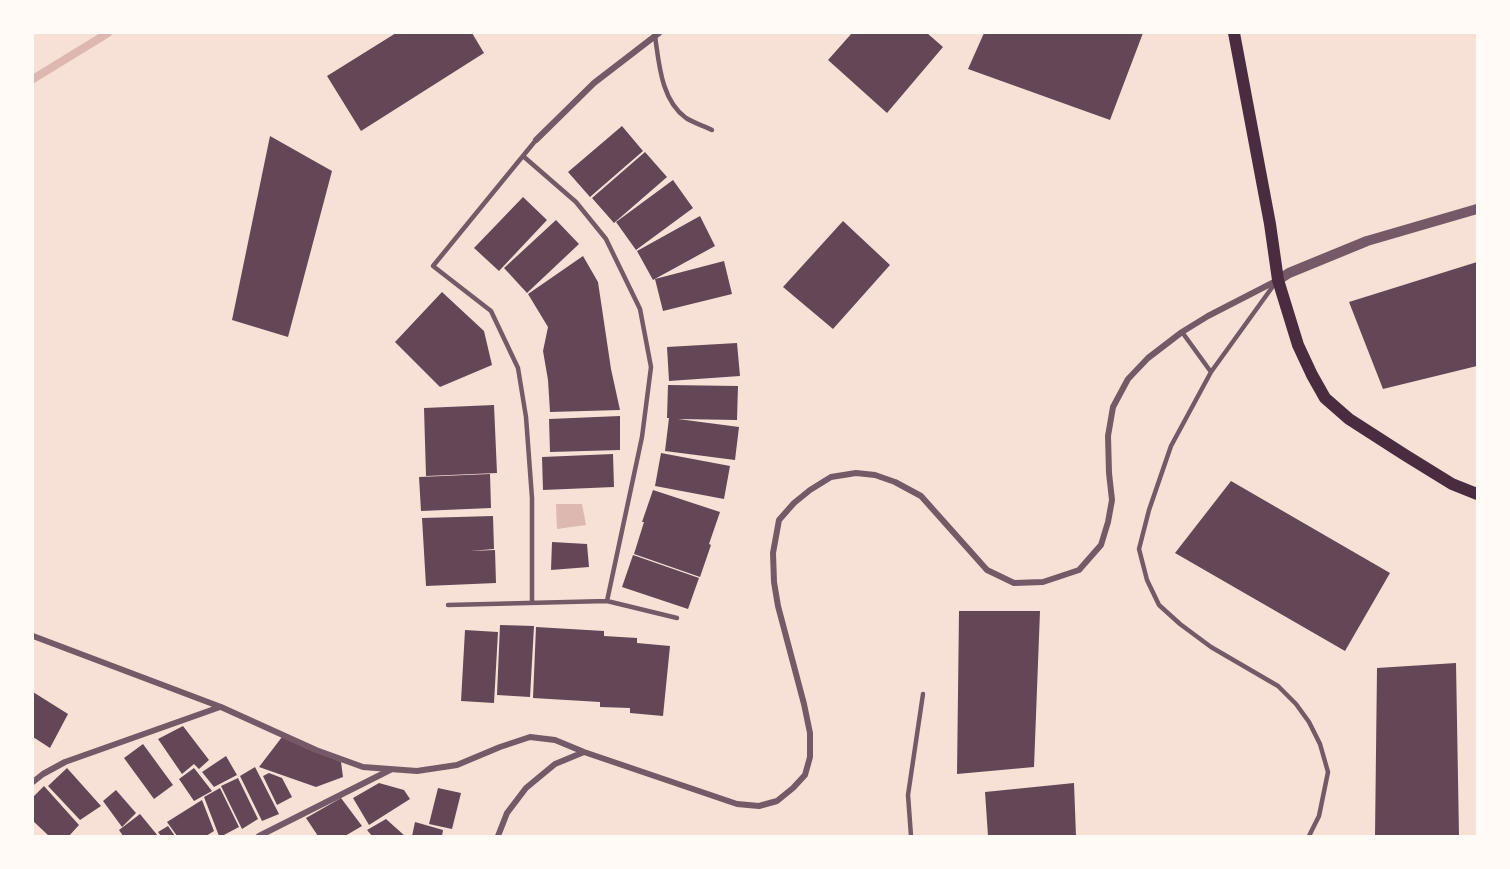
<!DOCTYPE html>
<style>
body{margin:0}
#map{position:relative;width:1510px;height:869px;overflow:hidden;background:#f7e1d7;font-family:"Archivo Narrow",sans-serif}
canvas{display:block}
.frame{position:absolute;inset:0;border:34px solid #fffaf5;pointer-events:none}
</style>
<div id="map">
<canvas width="1510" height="869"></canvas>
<div class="frame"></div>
</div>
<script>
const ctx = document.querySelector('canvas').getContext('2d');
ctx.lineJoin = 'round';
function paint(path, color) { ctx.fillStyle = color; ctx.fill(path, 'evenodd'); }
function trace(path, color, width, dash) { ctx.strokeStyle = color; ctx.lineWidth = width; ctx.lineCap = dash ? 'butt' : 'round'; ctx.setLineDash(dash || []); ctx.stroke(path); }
const water = new Path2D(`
 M556,504h26l4,21 -29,4z`);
const stream = new Path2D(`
 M33,79l75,-46`);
const building = new Path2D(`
 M396,33h76l12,20 -123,78 -34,-55z
 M852,33h75l16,14 -56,66 -59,-53z
 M984,33h159l-33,87 -142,-51z
 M622,126l21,25 -53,46 -22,-25z
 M270,136l62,35 -44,166 -56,-17z
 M645,152l22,25 -53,46 -22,-25z
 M673,180l20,28 -57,42 -20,-28z
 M523,197l24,23 -48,51 -25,-23z
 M700,216l15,30 -62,34 -16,-29z
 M556,220l23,24 -52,49 -23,-25z
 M843,221l47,44 -57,64 -50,-42z
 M583,256l15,26 13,87 9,41 -70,2 -2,-32 -5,-29 5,-24 -20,-33z
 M724,261l8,33 -69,17 -8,-32z
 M1477,262v104l-94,23 -34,-87z
 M442,292l42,39 8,34 -52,22 -45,-45z
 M737,343l3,33 -71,5 -2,-34z
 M668,385l70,1 -1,34 -59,-1 61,8 -4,33 -70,-9 4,-33h-2z
 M494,405l3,68 -71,3 -2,-68z
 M620,416v34l-70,2 -1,-33z
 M661,453l69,13 -6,33 -69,-13z
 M613,454l1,33 -71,3 -1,-33z
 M490,474l1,34 -70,3 -2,-34z
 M1231,481l159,92 -45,78 -170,-98z
 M653,490l67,22 -11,32 2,1 -11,32 -66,-23 10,-32h-2z
 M493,516l1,33 -24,2 25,-1 1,33 -70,3 -4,-68z
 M552,542l35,2 2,23 -38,3z
 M633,555l66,23 -11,31 -66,-22z
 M959,611h81l-6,156 -77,7z
 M500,625l34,1 -4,71 -33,-2z
 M536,627l68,4v5l33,2v5l33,3 -7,70 -33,-3v-5l-30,-1v-5l-67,-4z
 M465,630l33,2 -4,71 -33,-2z
 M1456,663l3,173h-84l2,-168z
 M33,692l35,22 -18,34 -17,-11z
 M183,726l26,34 -10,9 -5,-5 -12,10 -24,-35z
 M282,737l59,25 2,15 -27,10 -57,-20z
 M143,744l30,41 -19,14 -30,-41z
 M226,756l11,19 -23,12 -12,-15z
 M255,767l24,47 -17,7 -22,-45z
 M67,768l34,38 -21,14 -32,-34z
 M194,768l18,23 -18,10 -15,-22z
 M269,773l13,5 10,19 -15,8 -14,-29z
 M238,778l20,41 -16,10 -21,-43z
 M379,783l25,7 6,9 -41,26 -16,-27z
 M1074,783l2,53h-88l-3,-44z
 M44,786l35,39 -10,11h-20l-16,-15v-24z
 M220,788l19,39 -17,9h-3l-15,-39z
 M438,788l23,5 -9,36 -23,-5z
 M116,790l20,23 -14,14 -19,-26z
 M341,798l21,28 -17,10h-27l-12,-18z
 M202,800l12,31 -8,5h-29l-10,-14z
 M140,814l18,22h-35l-4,-6z
 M386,819l19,17h-33l-5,-6z
 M415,822l28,8 -1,6h-30z
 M168,826l7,10h-14l-3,-4z`);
const service = new Path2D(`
 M655,36c4,27 6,64 31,82 8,5 18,8 26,12
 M523,156l53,46 30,37 34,70 11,58 -9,70 -35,164
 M1276,282l-65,90 -40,74 -22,64 -10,39 8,31 12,25 21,19 31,23 67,39 18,18 13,18 11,22 8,28 -9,44 -10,20
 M1182,332l29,40
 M532,603v-105l-6,-81 -8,-49 -27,-57 -58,-45 103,-126
 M448,605l159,-4 70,17
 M911,836l-3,-41 15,-101`);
const minor = new Path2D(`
 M536,140l58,-57 65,-50
 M33,636l188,71 95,43 47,17 54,4 40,-6 43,-18 30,-10 25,3 29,12 153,52 22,2 18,-5 16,-13 12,-13 5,-18v-24l-6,-29 -26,-98 -4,-24 -1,-29 6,-33 15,-17 16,-13 21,-13 25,-4 19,2 20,7 26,14 66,74 27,13 29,-1 36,-12 22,-25 7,-23 4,-22 -3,-27 -1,-37 5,-29 15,-28 20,-21 34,-26 26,-16 70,-36
 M33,782l10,-8 22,-12 155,-55
 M259,836l131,-66
 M498,836l9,-23 19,-25 29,-24 29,-12`);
const tertiary = new Path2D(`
 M1278,280l11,-7 78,-32 110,-32`);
const secondary = new Path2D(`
 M1234,33l36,191 8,56 20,65 14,30 13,23 24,21 56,36 47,29 25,10`);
paint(water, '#dcb8b0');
trace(stream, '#dcb8b0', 8);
paint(building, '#644757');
trace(service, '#755966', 4.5);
trace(minor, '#755966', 6);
trace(tertiary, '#755966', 10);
trace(secondary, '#4a2c40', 12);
</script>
